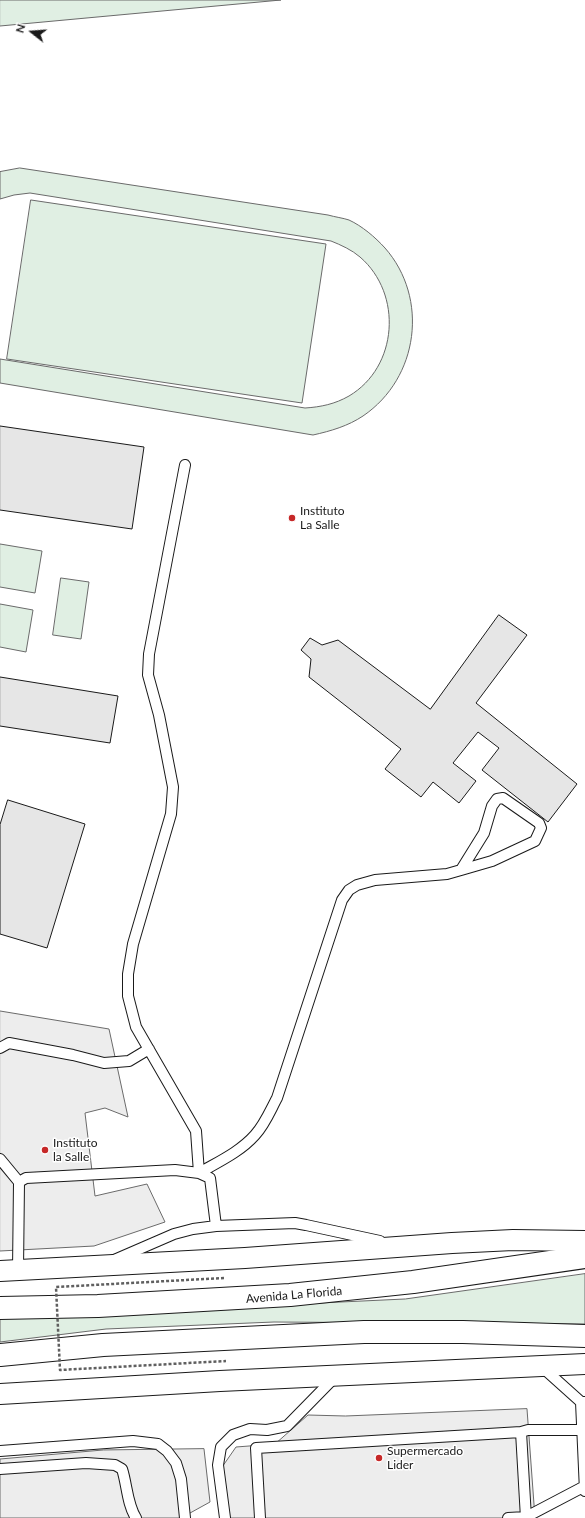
<!DOCTYPE html>
<style>
body{margin:0}
#map{position:relative;width:585px;height:1518px;overflow:hidden;background:#fff;font-family:Lato,sans-serif}
canvas{display:block}
.north{position:absolute;left:12px;top:12px;width:40px;height:40px;-webkit-text-stroke:3px #fff;paint-order:stroke;rotate:287deg;font-size:11px;font-weight:700;line-height:16px;text-align:center;color:#1a1a1a}
.north::after{content:'';display:block;margin:auto;width:14px;height:18px;background:#1a1a1a;clip-path:polygon(50% 0,100% 100%,50% 72%,0 100%)}
</style>
<div id="map">
<canvas width="585" height="1518"></canvas>
<div class="north">N</div>
</div>
<script>
const ctx = document.querySelector('canvas').getContext('2d');
ctx.lineJoin = 'round';
function paint(path, color) { ctx.fillStyle = color; ctx.fill(path, 'evenodd'); }
function trace(path, color, width, dash) { ctx.strokeStyle = color; ctx.lineWidth = width; ctx.lineCap = dash ? 'butt' : 'round'; ctx.setLineDash(dash || []); ctx.stroke(path); }
function label(font, color, halo, rows, align = 'center') {
  ctx.font = font + ' Lato,sans-serif'; ctx.lineWidth = 3; ctx.setLineDash([]); ctx.textBaseline = 'middle'; ctx.strokeStyle = halo; ctx.fillStyle = color; for (const [text, x, y, turn = 0] of rows) {
    ctx.save(); ctx.translate(x, y); ctx.rotate((+turn || 0) * Math.PI / 180); ctx.textAlign = isNaN(turn) ? turn : align; if (halo) ctx.strokeText(text, 0, 0); ctx.fillText(text, 0, 0); ctx.restore();
  }
}
const green = new Path2D(`
 M0,0h281l-281,26z
 M20,168l308,47c7,2 15,3 21,5 13,6 26,17 36,28 44,50 34,130 -22,168 -15,10 -32,15 -50,19l-313,-52v-24l305,49c16,-1 30,-4 44,-12 49,-29 54,-102 11,-139 -8,-7 -19,-12 -29,-16l-301,-48 -16,2 -14,4v-27z
 M31,200l295,44 -24,159 -295,-44z
 M0,544l42,7 -7,42 -35,-6z
 M61,578l28,4 -8,57 -28,-4z
 M0,604l33,6 -7,42 -26,-5z
 M585,1274v50l-311,-2 -168,7 -106,13v-24l405,-19z`);
const parking = new Path2D(`
 M0,1011l109,18 19,88 -23,-9 -20,5 10,83 52,-12 18,38 -71,24 -94,5z
 M527,1409l8,109h-311l-4,-48 16,-23 39,-3 33,-29 37,1z
 M204,1449l6,53 -29,16h-181v-59l103,-9z`);
const building = new Path2D(`
 M0,426l144,21 -12,82 -132,-19z
 M499,615l28,20 -51,68 101,81 -29,38 -66,-52 17,-22 -21,-16 -25,31 23,18 -17,22 -26,-21 -12,15 -36,-28 16,-20 -92,-72 2,-18 -10,-9 9,-12 12,7 16,-5 92,69z
 M0,677l118,19 -8,47 -110,-17z
 M8,800l77,24 -38,124 -47,-14v-109z`);
const service = new Path2D(`
 M185,465l-36,189 -1,21 11,40 14,72 -2,27 -38,130 -5,30v22l8,31 60,104 3,42c19,-11 41,-21 56,-38 10,-11 15,-24 22,-37l65,-198 7,-10 8,-5 18,-5 72,-6 14,-4
 M503,798l36,25 2,5 -6,13 -43,20 -31,9 23,-37 8,-27 5,-7z
 M0,1048l9,-5 64,12 31,8 25,-2 20,-12
 M0,1159l19,23
 M114,1260l60,-26 19,-5 23,-3 79,-3 11,2 74,16
 M18,1270l1,-88 7,-4 149,-8 24,3 11,5 6,48
 M542,1367l39,35h4
 M581,1402l4,89
 M521,1432l5,86
 M0,1451l133,-10 25,3 9,7 9,12 5,16 4,39
 M0,1469l86,-6 29,2 7,4c5,15 5,35 14,49
 M225,1518l-7,-53 3,-18 12,-12 17,-6 17,1 20,-4 49,-50
 M260,1518l-4,-70 265,-16 7,-2h53
 M508,1518l18,-1 59,-31`);
const minor = new Path2D(`
 M0,1271l245,-13 207,-15 61,-3 72,1
 M0,1394l220,-13 365,-17`);
const primary = new Path2D(`
 M0,1308l98,-2 192,-11 123,-13 172,-25
 M0,1355l103,-10 261,-13h99l122,4`);
const pathBridge = new Path2D(`
 M224,1278l-168,9 4,83 166,-9`);
const markers = [
 [292,518,4,"#c62828"],
 [45,1150,4,"#c62828"],
 [379,1458,4,"#c62828"]
];
const poiNames = [
 ["Instituto",300,511],
 ["La Salle",300,525],
 ["Instituto",53,1143],
 ["la Salle",53,1157],
 ["Supermercado",387,1451],
 ["Lider",387,1465]
];
const streetNames = [
 ["Avenida La Florida",294,1295,-5]
];
paint(green, '#e0efe3');
trace(green, '#6a6a6a', 1);
paint(parking, '#ededed');
trace(parking, '#6a6a6a', 1);
paint(building, '#e6e6e6');
trace(building, '#1a1a1a', 1);
trace(service, '#1a1a1a', 12);
trace(minor, '#1a1a1a', 22);
trace(primary, '#1a1a1a', 24);
trace(service, '#fff', 10);
trace(minor, '#fff', 20);
trace(primary, '#fff', 22);
trace(pathBridge, '#5f5f5f', 2.5, [3, 2]);
for (const [x, y, r, color] of markers) { const dot = new Path2D(); dot.arc(x, y, r, 0, 2 * Math.PI); ctx.fillStyle = color; ctx.fill(dot); trace(dot, '#fff', 1.5); }
label('12px', '#1a1a1a', '#fff', poiNames, 'left');
label('12px', '#1a1a1a', '#fff', streetNames);
</script>
